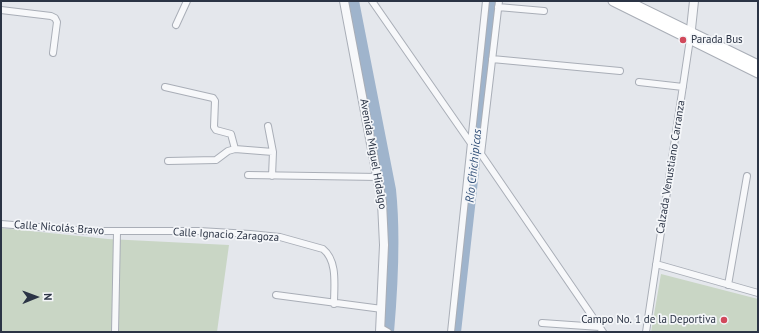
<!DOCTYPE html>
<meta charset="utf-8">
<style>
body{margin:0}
#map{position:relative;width:759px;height:333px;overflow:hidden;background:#e4e7ec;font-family:"PT Sans",sans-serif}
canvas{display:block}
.frame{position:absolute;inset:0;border:2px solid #2b3445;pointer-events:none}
.north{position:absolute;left:16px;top:277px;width:40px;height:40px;-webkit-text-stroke:3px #f4f6f9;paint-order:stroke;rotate:89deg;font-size:11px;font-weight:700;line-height:16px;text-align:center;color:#2b3445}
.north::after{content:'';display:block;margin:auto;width:14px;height:18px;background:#2b3445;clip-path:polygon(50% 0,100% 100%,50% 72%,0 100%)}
</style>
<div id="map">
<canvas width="759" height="333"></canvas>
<div class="frame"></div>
<div class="north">N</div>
</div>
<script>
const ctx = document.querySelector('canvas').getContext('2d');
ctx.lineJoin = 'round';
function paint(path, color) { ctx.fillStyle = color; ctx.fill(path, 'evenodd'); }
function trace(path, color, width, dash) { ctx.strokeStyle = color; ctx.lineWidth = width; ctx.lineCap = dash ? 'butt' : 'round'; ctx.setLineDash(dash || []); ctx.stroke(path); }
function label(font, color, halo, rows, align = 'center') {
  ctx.font = font + ' "PT Sans",sans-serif'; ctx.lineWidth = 3.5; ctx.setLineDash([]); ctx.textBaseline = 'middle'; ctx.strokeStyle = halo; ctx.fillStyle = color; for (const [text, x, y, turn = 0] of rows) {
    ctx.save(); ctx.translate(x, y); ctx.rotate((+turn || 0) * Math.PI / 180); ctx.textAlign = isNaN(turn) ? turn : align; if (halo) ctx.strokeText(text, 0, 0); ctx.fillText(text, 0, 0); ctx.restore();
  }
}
const green = new Path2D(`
 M1,228l107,11 121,6 -12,87h-216z
 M661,274l97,25v33h-107z`);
const river = new Path2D(`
 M353,1l37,189c5,47 2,96 -2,142
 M455,332l37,-331`);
const minor = new Path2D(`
 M372,1l98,141 11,12 122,178
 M498,7l46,4
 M1,10l50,6 4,2 2,4 -4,31
 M176,25l11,-24
 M492,59l128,12
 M639,82l44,5
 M165,87l48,11 2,3 -1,26 2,3 15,4 4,15
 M268,126l5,26 -1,24
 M481,154l18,-153
 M168,161l48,-1 12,-9 7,-2 38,3
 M248,175l131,2
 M1,224l86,7h112l51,3 30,3 43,12c15,12 11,37 11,55
 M656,264l102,29
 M728,285l19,-109
 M276,295l106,14
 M542,323l58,4
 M381,328l7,4
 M115,332l2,-100
 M451,332l35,-331
 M646,332l44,-293`);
const tertiary = new Path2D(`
 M344,1l38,201 2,43 -4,87
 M690,38l4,-37`);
const secondary = new Path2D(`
 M613,1l145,72
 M627,1l131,64`);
const markers = [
 [683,40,4,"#d1495b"],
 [724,320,4,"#d1495b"]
];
const poiNames = [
 ["Parada Bus",691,40],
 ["Campo No. 1 de la Deportiva",716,320,"right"]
];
const streetNames = [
 ["Avenida Miguel Hidalgo",373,154,80],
 ["Calzada Venustiano Carranza",671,167,-81],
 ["Calle Nicolás Bravo",59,228,4],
 ["Calle Ignacio Zaragoza",226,235,3]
];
const waterNames = [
 ["Río Chichipicas",474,166,-84]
];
paint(green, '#c9d6c5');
trace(river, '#9fb4cc', 12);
trace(minor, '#a9aeb7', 8);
trace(tertiary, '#a9aeb7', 10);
trace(secondary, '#a9aeb7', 11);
trace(minor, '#f7f8fa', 6);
trace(tertiary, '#f7f8fa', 8);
trace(secondary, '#fff', 9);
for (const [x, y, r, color] of markers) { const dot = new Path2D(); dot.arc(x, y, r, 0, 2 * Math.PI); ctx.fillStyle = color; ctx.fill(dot); trace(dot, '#f4f6f9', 1.5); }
label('11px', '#2b3445', '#f4f6f9', poiNames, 'left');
label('11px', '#2b3445', '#f4f6f9', streetNames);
label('italic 12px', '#34527a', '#f4f6f9', waterNames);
</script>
